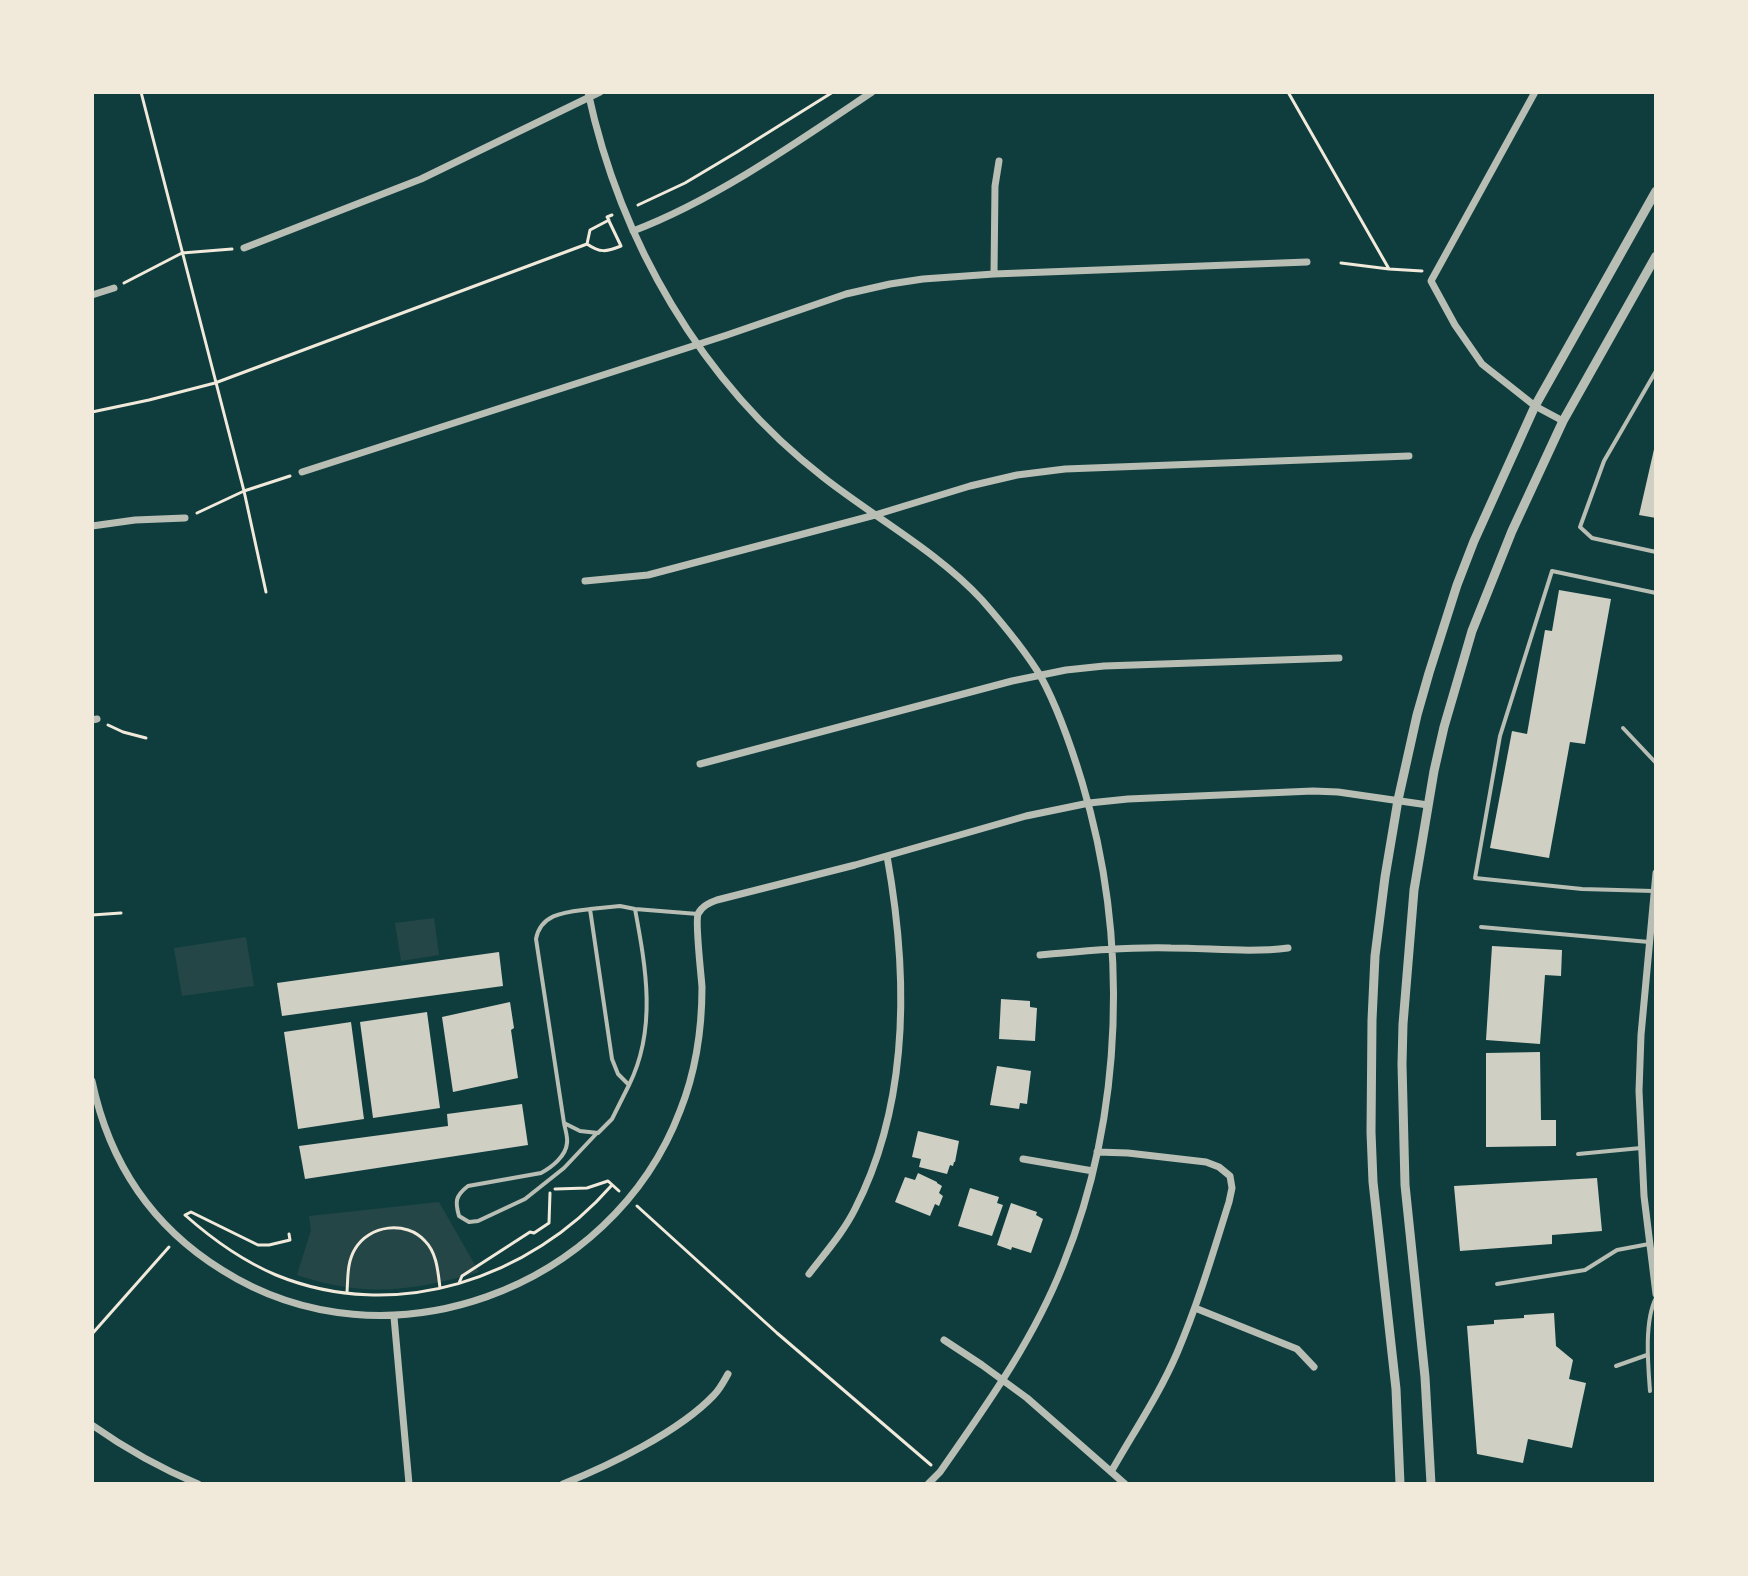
<!DOCTYPE html>
<style>
body{margin:0}
#map{position:relative;width:1748px;height:1576px;overflow:hidden;background:#0f3d3e;font-family:Georgia,serif}
canvas{display:block}
.frame{position:absolute;inset:0;border:94px solid #f1e9da;pointer-events:none}
</style>
<div id="map">
<canvas width="1748" height="1576"></canvas>
<div class="frame"></div>
</div>
<script>
const ctx = document.querySelector('canvas').getContext('2d');
ctx.lineJoin = 'round';
function paint(path, color) { ctx.fillStyle = color; ctx.fill(path, 'evenodd'); }
function trace(path, color, width, dash) { ctx.strokeStyle = color; ctx.lineWidth = width; ctx.lineCap = dash ? 'butt' : 'round'; ctx.setLineDash(dash || []); ctx.stroke(path); }
const green = new Path2D(`
 M434,918l5,37 -38,6 -6,-38z
 M246,937l8,49 -72,10 -8,-48z
 M439,1202l40,70c-67,19 -114,26 -182,3l14,-45 -2,-14z`);
const building = new Path2D(`
 M1655,445h1v73l-17,-3z
 M1559,590l52,9 -26,145 -15,-2 -21,116 -59,-10 22,-117 15,3 18,-104 7,1z
 M1492,946l70,4 -1,26 -16,-1 -5,69 -54,-4z
 M499,952l4,34 -221,30 -5,-33z
 M1001,999l29,2v6l7,1 -2,33 -36,-2z
 M510,1002l4,26 -3,2 7,48 -65,14 -11,-75z
 M427,1012l13,96 -67,10 -13,-96z
 M351,1022l13,97 -66,10 -14,-97z
 M1540,1052l1,68h15v26l-70,1v-94z
 M997,1066l34,5 -4,33 -7,-1 -1,6 -29,-4z
 M522,1104l6,41 -223,34 -6,-33 149,-20 -1,-12z
 M918,1131l41,10 -4,21h-1l-1,4 -3,-1 -3,9 -28,-7 2,-8 -9,-2z
 M918,1173l19,9v1l5,3 -3,7 4,3 -4,10 -4,-2 -5,12 -35,-14 10,-25 10,3z
 M1597,1178l5,53 -50,4v9l-92,7 -6,-65z
 M970,1188l29,9 -2,6 6,2 -11,31 -34,-10z
 M1011,1203l26,9 -1,3 7,4 -12,34 -19,-6 -1,3 -14,-5z
 M1554,1313l2,33 17,14 -4,19 17,4 -14,65 -44,-9 -5,24 -46,-9 -10,-128 27,-2v-4l30,-2v-3z`);
const path = new Path2D(`
 M141,92l103,399 22,101
 M1288,92l101,177 33,2
 M638,205l47,-22 52,-31 96,-60
 M587,244l3,-14 19,-10 -2,-3 5,-2
 M587,244c13,9 19,8 34,2l-12,-25
 M1341,263l48,6
 M124,283l58,-30 50,-4
 M92,412l57,-12 66,-17 372,-139
 M197,513l47,-22 46,-15
 M108,725l15,7 23,6
 M92,915l29,-2
 M555,1189l32,-1 21,-7 11,10
 M637,1206l140,127 154,132
 M185,1215c27,24 58,46 91,60 120,49 254,4 336,-90
 M185,1215l6,-3 67,33h11l21,-5 -1,-6
 M459,1283l3,-7 68,-44 4,1 15,-10 1,-30
 M347,1292c1,-14 0,-30 8,-43 14,-24 51,-29 70,-8 12,12 13,31 15,47
 M92,1334l77,-87`);
const service = new Path2D(`
 M1656,371l-52,90 -24,66 12,11 64,14
 M1623,728l33,35
 M1653,891l-71,-2 -107,-11 25,-142 52,-165 104,22
 M590,909c-22,3 -49,3 -54,30l28,184 16,8 18,2 14,-14 17,-34
 M635,909c11,59 22,120 -6,176l-11,-11 -6,-15 -22,-150 30,-3 15,3 63,5
 M1481,927l168,15
 M564,1123c1,6 4,14 3,20 -1,13 -15,24 -26,30l-73,13c-13,10 -13,16 -9,30l10,6 9,-1 47,-22 39,-31 33,-35
 M1578,1154l63,-6
 M1497,1284l88,-14 32,-20 32,-6
 M1616,1366l31,-11
 M1650,1391c-2,-26 -6,-70 6,-93`);
const minor = new Path2D(`
 M588,92c32,149 113,290 235,385 52,41 114,74 159,123 21,24 43,50 59,77 18,33 30,69 41,105 47,155 42,332 -19,483 -30,76 -77,141 -123,207l-12,12
 M1535,92l-104,189 24,44 27,39 53,42 28,15
 M633,231c82,-31 166,-90 239,-139
 M244,248l177,-69 179,-87
 M994,274l1,-88 4,-25
 M92,295l22,-7
 M302,472l425,-137 119,-41 44,-10 33,-5 71,-5 313,-12
 M92,526l43,-6 50,-2
 M585,581l63,-6 227,-60 95,-29 47,-11 48,-6 344,-13
 M92,720l5,-1
 M700,764l312,-83 54,-11 38,-4 235,-8
 M1656,873l-15,162 -2,56 5,105 12,98
 M1040,955c44,-4 87,-8 131,-7 39,0 78,5 117,0
 M92,1081c17,81 59,145 130,189 164,104 390,20 458,-159 16,-40 22,-81 22,-124 -1,-14 -7,-65 -4,-73 4,-8 11,-11 19,-14l138,-35 171,-49 63,-13 39,-4 185,-8 25,1 90,13
 M1097,1152l31,1 78,9 13,5 11,9 2,12 -3,14c-16,51 -31,102 -52,151 -18,42 -44,80 -66,119
 M1023,1159l70,12
 M809,1274c16,-21 34,-41 46,-65 55,-107 53,-237 32,-353
 M1195,1308l102,41 17,18
 M394,1317l15,167
 M944,1340l38,25 45,33 98,86
 M92,1425c34,24 68,43 106,59
 M563,1484c47,-19 116,-52 151,-89 6,-6 10,-14 14,-21`);
const tertiary = new Path2D(`
 M1400,1484l-4,-95 -23,-207 -2,-50 1,-112 3,-64 10,-79 13,-77 19,-85 12,-42 28,-88 17,-44 61,-135 121,-215
 M1431,1484l-6,-107 -20,-192 -3,-121 1,-40 11,-134 20,-119 10,-44 28,-96 40,-100 51,-110 93,-165`);
paint(green, '#244646');
paint(building, '#cfcfc3');
trace(path, '#f1e9da', 3);
trace(service, '#b8beb3', 4);
trace(minor, '#b8beb3', 7);
trace(tertiary, '#b8beb3', 9);
</script>
